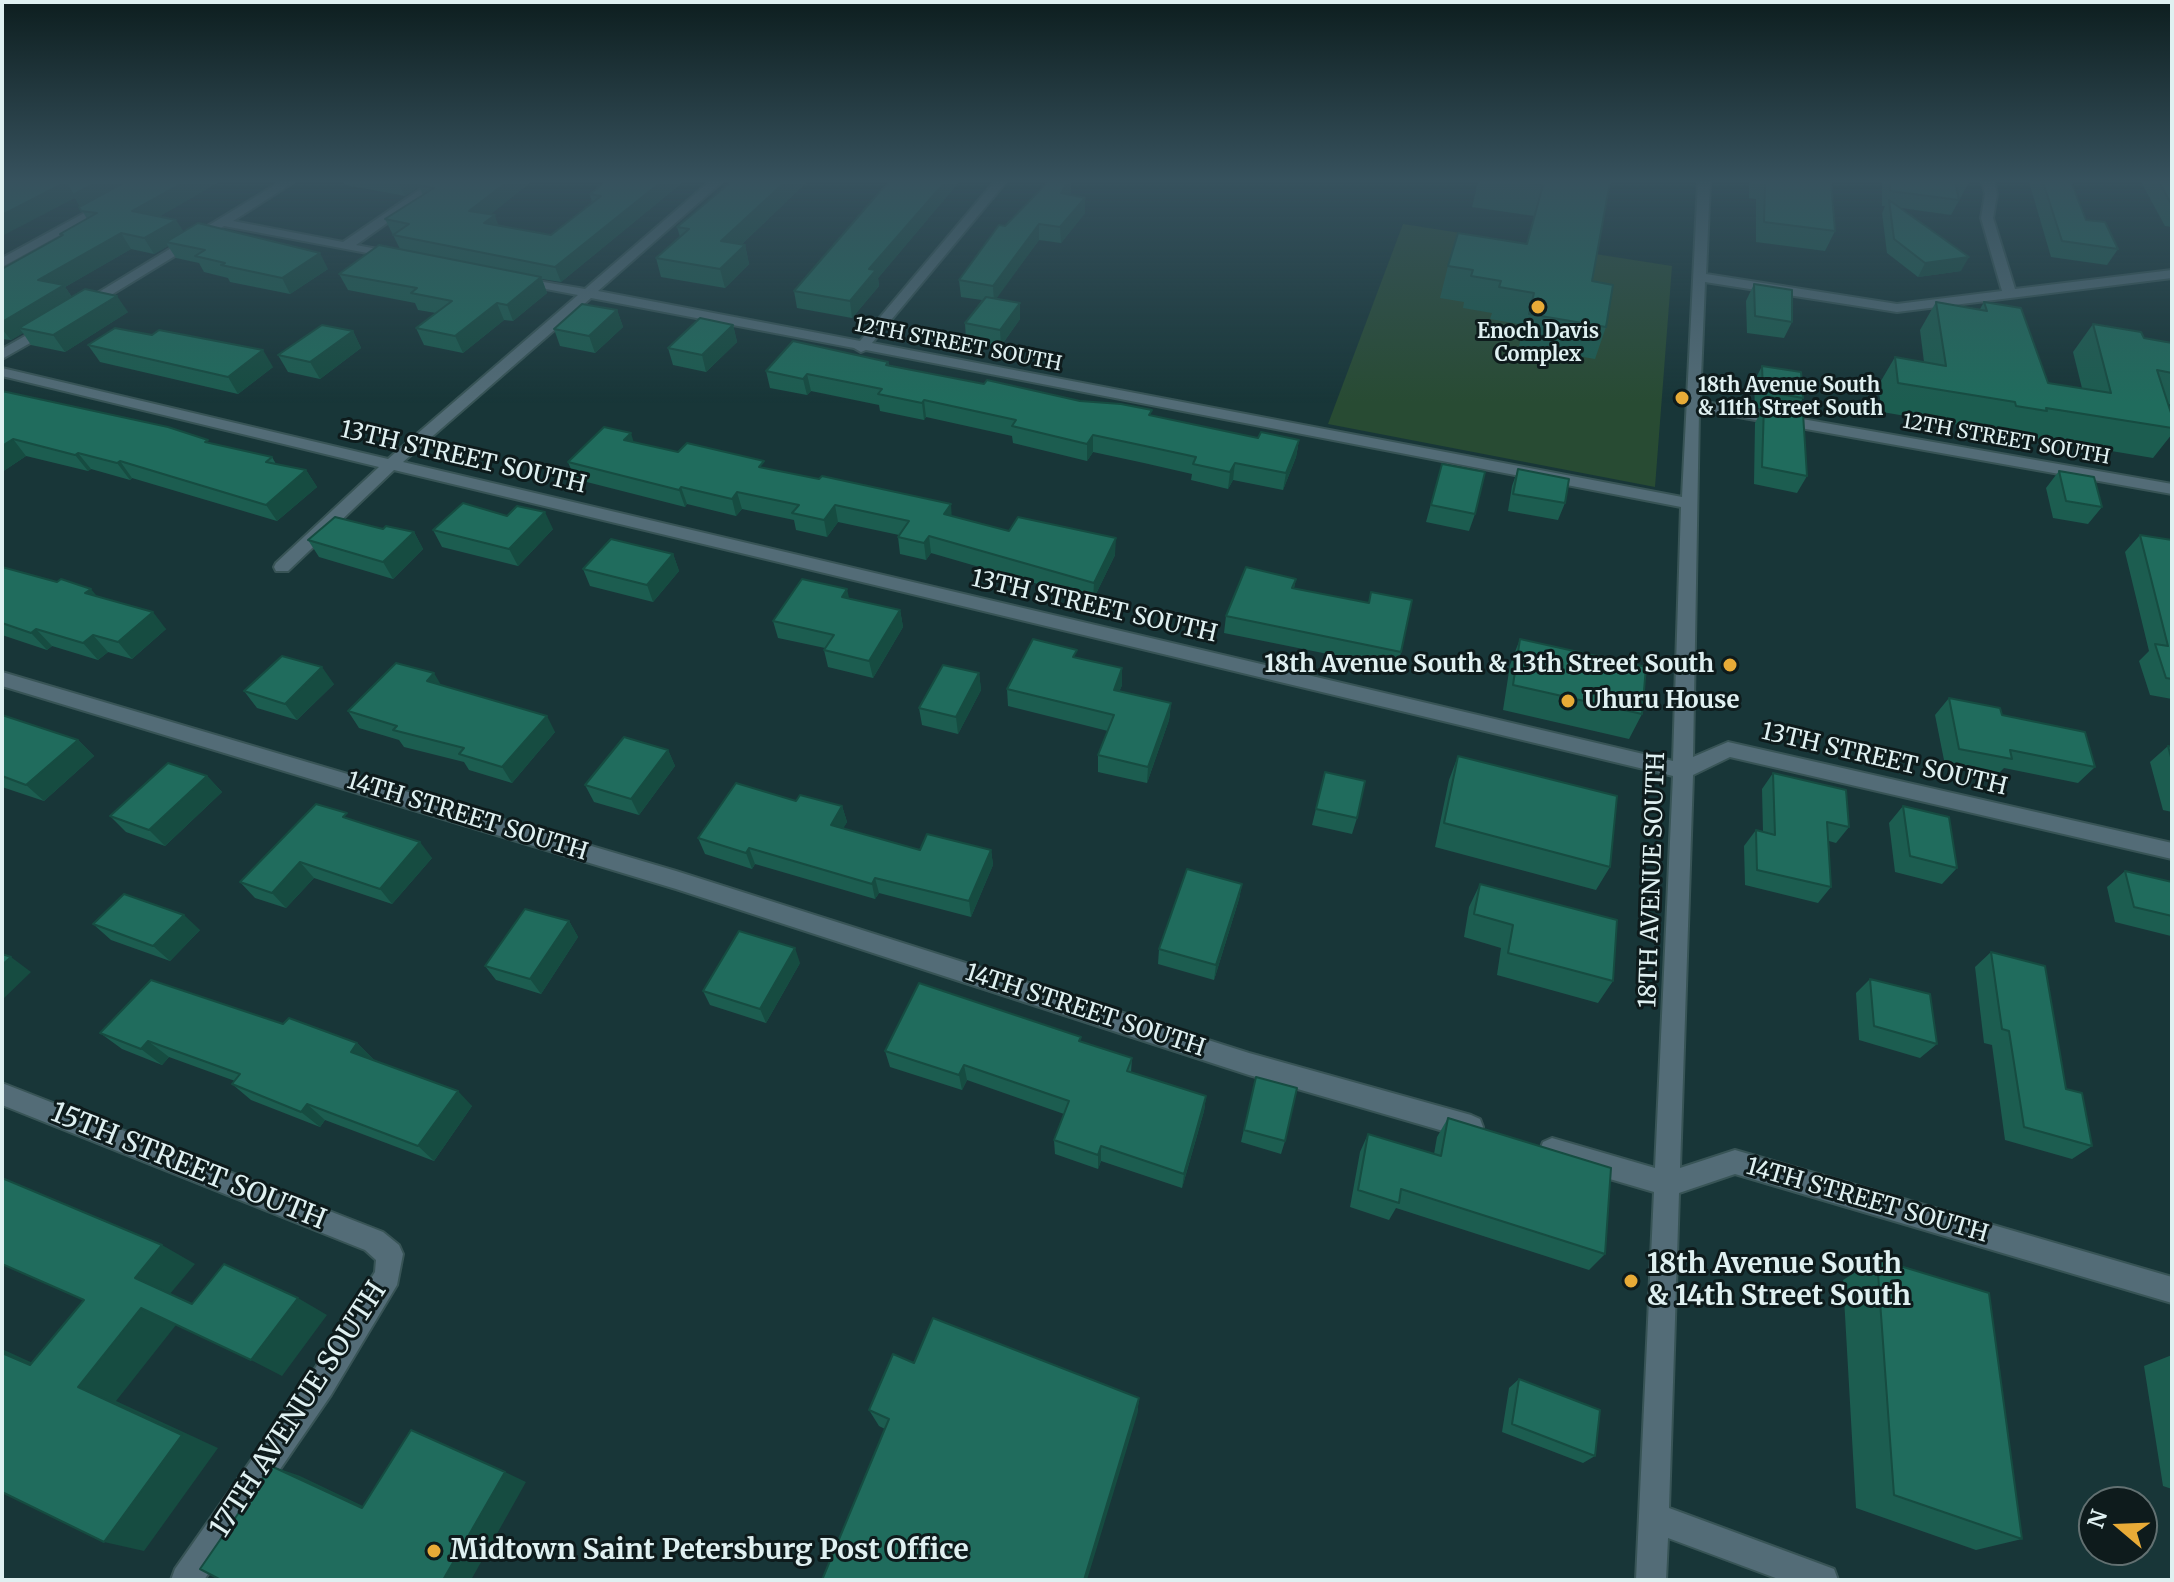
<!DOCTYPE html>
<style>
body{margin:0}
#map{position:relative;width:2174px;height:1582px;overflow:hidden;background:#183638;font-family:Merriweather,serif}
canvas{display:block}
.frame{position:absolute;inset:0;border:4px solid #dff0f1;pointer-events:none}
.north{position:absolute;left:2078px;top:1486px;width:80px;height:80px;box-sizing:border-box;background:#0e1b1c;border:2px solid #627071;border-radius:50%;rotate:289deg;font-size:22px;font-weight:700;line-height:32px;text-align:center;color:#dff0f1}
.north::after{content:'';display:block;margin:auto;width:28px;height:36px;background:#e8ab37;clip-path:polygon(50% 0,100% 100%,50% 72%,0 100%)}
</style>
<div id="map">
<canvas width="2174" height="1582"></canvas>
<div class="frame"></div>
<div class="north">N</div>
</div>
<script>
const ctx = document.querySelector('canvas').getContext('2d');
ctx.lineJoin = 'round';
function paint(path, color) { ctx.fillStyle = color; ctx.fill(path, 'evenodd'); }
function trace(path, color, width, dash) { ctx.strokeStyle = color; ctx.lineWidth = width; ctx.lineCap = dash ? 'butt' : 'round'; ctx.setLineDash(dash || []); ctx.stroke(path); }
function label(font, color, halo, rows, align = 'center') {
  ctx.font = font + ' Merriweather,serif'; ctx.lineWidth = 6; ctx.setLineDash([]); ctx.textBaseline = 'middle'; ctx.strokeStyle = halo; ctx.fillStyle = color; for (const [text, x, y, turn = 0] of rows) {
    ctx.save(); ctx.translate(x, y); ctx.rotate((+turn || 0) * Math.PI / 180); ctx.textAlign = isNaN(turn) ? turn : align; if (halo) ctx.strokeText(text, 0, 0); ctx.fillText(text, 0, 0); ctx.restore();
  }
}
const green = new Path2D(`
 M1403,224l269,42 -17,221 -327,-63z`);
const minor = new Path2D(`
 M141,182h15l-154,85v-9z
 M280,182h14l-61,39 110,21 88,-60h14l-89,63 43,8v6l-175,-33 -136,83 -12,-3z
 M709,182h13l-124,109 262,50 134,-159h12l-134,161 810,154 16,-315h12l-4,92 191,30 105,-13 -21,-73 4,-24 -3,-12h12l3,12 -4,24 22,71 157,-19v8l-275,34 -192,-30 -5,119 472,83v10l-473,-84 -6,347 35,-15 444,101v16l-442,-102 -37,18 -13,393 55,-18 437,127v26l-437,-129 -56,19 -10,315 165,61 4,11h-57l-113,-42 -2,42h-30l18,-388 -102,-30 -9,-4 -3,-8 3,-8 9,-4 103,30 18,-392 -1279,-306 -106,101h-12l-2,-4 2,-4 103,-96 -377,-91v-8l386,91 190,-164 -64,-12v-6l71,12zM591,298l263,50 7,4 5,-2 815,157 -8,254 -1270,-299z
 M48,323l7,4 -2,3 -51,29v-10z
 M2,672l674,199 573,182 222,62 9,4 3,8 -3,8 -9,4 -222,-64 -573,-186 -674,-203z
 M2,1083l381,149 16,13 4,9 -6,31 -66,110 -127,185h-33l4,-11 136,-194 64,-103 1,-12 -11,-10 -363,-145z`);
const wall = new Path2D(`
 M2,182h217l-59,34 24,16 144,37 -38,25 -60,-12 -2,-4 -24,-6 -5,-9 -23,-5 -8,-12 -14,8 -23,-5 -66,38 7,10 56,15 -63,40 -34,-7 -8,-12 -12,7 -9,-1v-70l59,-33 -1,-2 27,-15 -12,-21z
 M343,182h187l-39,32 8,12 52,9 41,-32 -2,-9 15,-12h78l-122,100 -19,-3 5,14 -34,28 -9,-1 -41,33 -39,-8 -8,-17 20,-15 -18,-3 -3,-7 -67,-13 -9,-16 61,-25 -15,-30 38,-24 -4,-8 -14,9 -60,-11z
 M731,182h76l-66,63h4l4,19 -24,24 -64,-11 -5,-19 24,-21 -3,-10z
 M890,182h69l-81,96 1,8 -27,32 -55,-10 -3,-17z
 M1478,182h132l-18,99 14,46 -11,32 -76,-13 5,-21 -34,-6 2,-6 -29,-5 1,-6 -24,-4 8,-32 79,-22 7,-28 -62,-9z
 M1749,182h82l4,49 -10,20 -69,-9v-43l-7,-1z
 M1882,182h85l1,2 -17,31 -50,-7 60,63 -43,6 -31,-24 -5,-40 3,-7h-3z
 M2029,182h42l15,38 32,29 -11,16 -56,-8z
 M2141,182h31v45l-7,-1z
 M1071,194l-1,1 15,18 -24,30 -22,-3 -43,58 24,5v16l-19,27 -35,-6 -1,-17 17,-23 -21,-3 -2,-17 46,-54z
 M1754,284l38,38 -8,16 -37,-5 -1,-32z
 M1936,302l44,7 4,-7 64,81 34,5 -9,-36 20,-28 51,14 28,5v62l-4,-1 4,12v18l-19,24 -125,-21 -2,2 -30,-4 -1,-4 -113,-19 -4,-26 17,-29 29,5 -4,-32z
 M617,310l6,17 -28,26 -35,-7 -6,-17z
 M733,325l4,17 -31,30 -33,-7 -5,-17z
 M353,331l8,17 -41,31 -32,-7 -10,-17z
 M88,345l185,22 -35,27 -138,-32z
 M888,362l1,3 95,19 96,17 178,37 41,2 -3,17 -13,33 -50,-10 -5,9 -37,-9 1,-6 -48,-11 -51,-11 -6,9 -74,-18 -1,-7 -86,-19 -2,3 -44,-9 -1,-6 -68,-14 -4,4 -37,-7 -4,-17z
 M1762,366l41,32 -8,14 12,64 -10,17 -43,-9 1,-61 7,-14 -7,-1 -1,-26z
 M2,391l209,52 61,14 4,7 30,6 11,17 -40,34 -145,-43 -2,2 -39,-11 -3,2 -62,-15 -24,16z
 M634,442l44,10 88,16 243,63 106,24 -22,45 -162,-47 -5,7 -26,-6 -2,-17 1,-2 -61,-13 -11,15 -31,-7 -2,-10 -52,-11 -6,7 -49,-12 -2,3 -110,-28 -7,-17z
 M1442,464l33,50 -6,17 -43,-9z
 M1518,469l47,34 -7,17 -50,-9 4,-25z
 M2059,471l43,36 -14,17 -35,-6 -7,-30z
 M383,529l31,3 9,17 -30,30 -74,-22 -11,-17z
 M553,529l-35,37 -76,-19 -9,-17z
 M2140,535l32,5v159l-22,-4 -11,-34 10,-10 -24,-99z
 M673,554l6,17 -26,31 -63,-16 -7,-17z
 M2,567l95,30 69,32 -34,30 -24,-7 -10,8 -46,-14 -5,4 -45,-15z
 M1296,579l-2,9 107,64 -4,16 -173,-35 2,-17z
 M849,598l51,12 3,17 -30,51 -45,-11 -4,-17 1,-2 -47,-10 -5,-17z
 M1520,639l122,75 -13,25 -126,-29 7,-45z
 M1077,658l45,27 -3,7 52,11 -2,17 -22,63 -49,-11v-17l10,-24 -100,-25 -1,-17z
 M979,673l2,17 -23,44 -36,-9 -3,-17z
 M334,684l-37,36 -40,-12 -13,-17z
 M441,685l114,47 -43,51 -43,-13 -5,-8 -60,-15 -5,-7 -40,-12 -11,-17z
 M1949,698l53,17 93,52 -17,16 -74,-15 -7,7 -52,-10 -10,-50z
 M2,715l76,25 16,16 -50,45 -42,-14z
 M2168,746l4,15v51l-9,-2 -13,-48z
 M668,750l7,16 -36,49 -45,-13 -9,-17z
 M1458,756l152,111 -14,23 -161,-43 14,-67z
 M1325,772l32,46 -5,16 -40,-9z
 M1773,773l76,54 -13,16 -7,-2 2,46 -13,16 -73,-18 -1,-39 12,-16 7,2 -1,-43z
 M207,776l15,16 -57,54 -39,-14 -16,-16z
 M796,801l46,5 5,16 -4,6 77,22h71l2,15 -22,52 -92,-24 -4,6 -120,-35 -3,5 -47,-15 -7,-16z
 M1903,806l54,62 -15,16 -47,-12 -6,-49z
 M352,820l80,38 -40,46 -78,-26 -28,30 -31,-10 -15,-16z
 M2125,871l47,11 -1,54 -56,-14 -8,-35z
 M1242,884l-3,15 -25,81 -56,-16 1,-15z
 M1480,884l133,97 -15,22 -101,-28 4,-27 -37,-11 5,-30z
 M569,921l9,16 -37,57 -45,-14 -11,-14z
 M93,924l107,6 -30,31 -59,-21z
 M1991,952l75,137 26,57 -20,13 -67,-19 -13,-95 -8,-2 -9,-76z
 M800,963l-34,60 -56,-18 -7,-14z
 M1870,979l67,65 -17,14 -61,-18 -3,-47z
 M283,1024l74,19 17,17 98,46 -38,55 -109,-41 -5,7 -69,-27 -19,-16 3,-3 -66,-24 -7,8 -40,-16 -22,-16z
 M1081,1042l51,16 -1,14 75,24 -2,15 -22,77 -81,-27 -3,8 -43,-15 -1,-14 10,-26 -97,-34 -5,10 -72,-23 -5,-16z
 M1256,1077l29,64 -4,13 -40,-12z
 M1448,1118l157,136 -16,16 -193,-62 -7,12 -39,-13 10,-55 8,-18 66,20 3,-17z
 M1877,1259l145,280 -46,11 -120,-42 -13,-228z
 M2172,1355v134l-9,-3 -19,-120z
 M914,1363l225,35 -2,17 -252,14 -6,-3 -10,-16z
 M1519,1379l76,77 -12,7 -81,-31 7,-44z`);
const shadedWall = new Path2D(`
 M66,182h69l-52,28 -8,-12 -73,38v-21z
 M184,182h35l-78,45 -9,-16z
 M398,182h28l-8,3 1,2 -14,9z
 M507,182l23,1 -54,43 -7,-15z
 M661,182h22l-122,100 -6,-15z
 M785,182h22l-82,78 -4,-19z
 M945,182h14l-81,96 1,8 -27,32 -2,-17 19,-32z
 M1068,182h3v12l-10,14v-15z
 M1085,198v15l-24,30 -1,-16z
 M495,215l5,16 -16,-8z
 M176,220l10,15 -20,7 2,4 -14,8 -10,-16z
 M1039,224v16l-45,62 -1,-16z
 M121,233l10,16 -66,38 10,15 -56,26 4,5 -12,7 -9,-11v-7l36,-42z
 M745,245l4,19 -24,24 -5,-19z
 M320,253l8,16 -38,25 -8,-16z
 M1969,257l-8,14 -43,6 7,-14z
 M541,277l6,16 -34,28 -6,-16z
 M117,296l11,16 -63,40 -12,-17z
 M497,303l7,17 -41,33 -8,-17z
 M1020,303v16l-19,27 -1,-16z
 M617,310l6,17 -28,26 -6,-17z
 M733,325l4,17 -31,30 -4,-17z
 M353,331l8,17 -41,31 -10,-17z
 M263,350l10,17 -35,27 -10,-17z
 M807,374l4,17 -4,4 -4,-16z
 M924,400l2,17 -2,3 -2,-17z
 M631,433l5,17 -12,-10z
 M1093,435v17l-6,9v-17z
 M13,439l13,17 -24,16v-26z
 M1299,440l-3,17 -13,33 3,-17z
 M78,453l13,16 -3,2 -13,-16z
 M120,461l12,17 -2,2 -13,-17z
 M1235,463l-2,17 -5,9 2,-17z
 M306,470l11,17 -40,34 -11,-16z
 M681,487l6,17 -2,3 -6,-17z
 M737,492l5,17 -6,7 -4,-17z
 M951,504l1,17 -8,-7z
 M835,505l3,17 -11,15 -3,-17z
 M545,512l8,17 -35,37 -9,-17z
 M414,532l9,17 -30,30 -10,-17z
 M929,536l2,17 -5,7 -2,-17z
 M1116,538l-1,17 -22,45 1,-17z
 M673,554l6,17 -26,31 -6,-17z
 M91,589l14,17 -20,-13z
 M847,589l4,17 -9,-9z
 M900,610l3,17 -30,51 -4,-17z
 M153,612l13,17 -34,30 -14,-17z
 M36,629l16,17 -5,4 -16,-17z
 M93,635l15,17 -10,8 -15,-17z
 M322,667l12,17 -37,36 -12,-16z
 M1122,668v17l-9,22 1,-17z
 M434,673l10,17 -17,-9z
 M979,673l2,17 -23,44 -2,-17z
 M1171,703l-2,17 -22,63 1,-16z
 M547,716l8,16 -43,51 -10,-16z
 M78,740l16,16 -50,45 -18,-16z
 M668,750l7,16 -36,49 -8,-16z
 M207,776l15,16 -57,54 -16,-16z
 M842,806l5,16 -11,19 -5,-16z
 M420,842l12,16 -40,46 -12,-15z
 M749,848l6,16 -3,5 -6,-16z
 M991,850l2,15 -22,52 -2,-16z
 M300,862l14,16 -28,30 -14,-15z
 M875,878l4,15 -4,6 -3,-15z
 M1242,884l-3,15 -25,81 2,-15z
 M184,915l16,15 -30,31 -17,-15z
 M569,921l9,16 -37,57 -11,-15z
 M795,948l5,15 -34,60 -6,-14z
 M11,957l20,15 -29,28v-35z
 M148,1041l21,16 -7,8 -21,-16z
 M357,1043l17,17 -23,-8z
 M964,1065l3,15 -5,10 -3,-15z
 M458,1091l14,15 -38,55 -16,-15z
 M1206,1096l-2,15 -22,77 2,-14z
 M307,1104l18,16 -5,7 -19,-15z
 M1101,1146v15l-3,8v-14z
 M162,1245l33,19 -26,31 -34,-17z
 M298,1298l29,17 -45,61 -31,-16z
 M141,1308l35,17 -60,76 102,47 -74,103 -40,-9 -26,-155z
 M2,1349l68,31 -40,-15 -28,-12z
 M1139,1398l-2,17 -50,165h-3z
 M271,1466l29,10 88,42 -26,-10z
 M505,1472l21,10 -55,98h-28z`);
const building = new Path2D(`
 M2,182h95l-24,13 -7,-13 -64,33z
 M125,182h59l-52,29 44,9 -32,18 -23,-5 -83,47 26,5 -62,37v-53l61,-34 -3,-1 37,-21 -16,-2 -2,-4z
 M422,182h85l-38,29 26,4 -11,8 67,12 50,-39 -11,-2 15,-12h56l-106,85 -162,-32 16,-11 -24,-5 49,-31 -16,-3z
 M731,182h54l-64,59 24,4 -25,24 -64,-11 33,-29 -12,-2z
 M890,182h55l-76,87 7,1 -26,31 -56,-10 88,-102z
 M1048,182h20l-7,11 24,5 -25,29 -21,-3 -46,62 -34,-6 40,-55 6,1z
 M1519,182h91l-18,99 21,4 -7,42 -77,-13 5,-21 -35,-6 2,-6 -30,-5 2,-6 -25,-4 10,-33 69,11 16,-59z
 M1765,182h66l4,49 -71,-9z
 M1890,182h77l1,2 -13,-2 4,18 -69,-9z
 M2043,182h28l15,38 19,2 13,27 -56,-8z
 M2159,182h13v23z
 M1889,200l80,57 -44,6 -31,-24z
 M198,223l122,30 -38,25 -61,-13 4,-2 -30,-7 10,-6 -39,-8z
 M379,245l162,32 -34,28 -10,-2 -42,33 -39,-8 36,-27 -41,-8 6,-5 -78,-14z
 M1754,284l38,6v32l-37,-6z
 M85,289l32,7 -64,39 -34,-7z
 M986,297l34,6 -20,27 -35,-7z
 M1936,302l51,9 -3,-9 37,6 27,75 63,10 -18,-69 48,8 3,6 28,5v30l-15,-3 15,46v12l-126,-20 1,3 -31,-5 -1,-4 -117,-19 -3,-26 51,9z
 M582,304l35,6 -28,26 -35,-7z
 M700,318l33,7 -31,30 -34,-7z
 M322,325l31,6 -43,31 -32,-7z
 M115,328l37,7 7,-5 104,20 -35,27 -140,-32z
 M793,341l95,21 -2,3 98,19 3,-4 93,21 41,3 31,6 -3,5 109,23 3,-6 38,8 -13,33 -51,-10 -5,9 -37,-8 3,-7 -51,-11 -52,-11 -6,9 -75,-18 4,-6 -92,-20 -2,3 -44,-9 4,-5 -75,-15 -4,5 -37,-8z
 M1762,366l39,6 2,26 -40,-7z
 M2,391l166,36 40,13 -3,2 67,15 -6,5 40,8 -40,35 -146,-44 -3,2 -39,-10 -3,2 -62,-16 -11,7z
 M1764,406l39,7 4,63 -45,-9z
 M604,427l27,6 -7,7 54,12 9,-9 77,18 -5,6 60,12 3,-3 129,28 -7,10 65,17 9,-14 98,21 -22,45 -165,-47 -5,7 -26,-6 11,-16 -74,-16 -11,15 -32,-7 7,-8 -62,-13 -5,7 -51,-12 -2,3 -111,-28z
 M1442,464l43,8 -10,42 -44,-9z
 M1518,469l51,10 -4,24 -52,-9z
 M2059,471l35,6 8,30 -36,-6z
 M463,503l44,13 10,-10 28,6 -36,37 -76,-19z
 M335,517l48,12 3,-3 28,6 -31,30 -75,-22z
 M2140,535l32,5v139l-6,-1 -11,-34 13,2z
 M611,539l62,15 -26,31 -64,-16z
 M2,567l55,15 4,-3 30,10 -6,4 68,19 -35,30 -25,-7 -10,8 -47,-14 -5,4 -29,-10z
 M1246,567l50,12 -4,9 77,15 2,-11 41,8 -11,52 -175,-36z
 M802,579l45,10 -5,8 58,13 -31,51 -45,-11 10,-15 -61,-14z
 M1033,639l44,11 -4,7 49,11 -8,22 57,13 -23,64 -50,-12 16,-40 -107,-26z
 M1520,639l126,28 -4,47 -129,-29z
 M282,656l40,11 -37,37 -41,-13z
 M396,663l38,10 -7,8 120,35 -45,51 -43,-13 5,-6 -71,-18 4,-4 -49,-15z
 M943,665l36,8 -23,44 -37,-9z
 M1949,698l51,10 2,7 83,17 10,35 -85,-17 2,9 -53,-10z
 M2,715l76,25 -52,45 -24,-9z
 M624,737l44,13 -37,49 -46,-14z
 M2168,746l4,1v14z
 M1458,756l159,40 -7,71 -166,-44z
 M168,763l39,13 -58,54 -39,-14z
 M1325,772l40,9 -8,37 -41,-9z
 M1773,773l73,17 3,37 -22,-5 4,65 -74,-17 -1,-40 19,5z
 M736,783l60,18 4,-6 42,11 -11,19 89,25 7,-16 64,16 -22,51 -94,-23 -3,6 -123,-36 -3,5 -48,-15z
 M316,804l31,9 -4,4 77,25 -40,47 -80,-27 -28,31 -32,-11z
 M1903,806l46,11 8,51 -47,-12z
 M1187,869l55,15 -26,81 -57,-16z
 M2125,871l47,11v34l-38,-9z
 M1480,884l137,36 -4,61 -105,-28 5,-28 -39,-11z
 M124,894l60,21 -31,31 -60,-22z
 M525,909l44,12 -39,58 -45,-13z
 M739,931l56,17 -35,61 -57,-18z
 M1991,952l54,14 21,123 16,4 10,53 -68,-19 -15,-96 -7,-2z
 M2,954l9,3 -9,8z
 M1870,979l60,15 7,50 -63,-18z
 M151,980l132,44 6,-6 68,25 -6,9 107,39 -40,55 -111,-42 -6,8 -69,-28 8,-10 -92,-33 -7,8 -41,-16z
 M919,983l162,54 -2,4 53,17 -5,13 79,25 -22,78 -83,-28 -3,9 -44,-15 15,-39 -105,-36 -5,10 -74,-24z
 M1256,1077l41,11 -12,53 -41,-11z
 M1448,1118l163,50 -6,86 -204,-65 -2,14 -41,-13 10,-56 73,22z
 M2,1178l160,67 -27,33 57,26 32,-40 74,34 -47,62 -110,-52 -63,79 104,48 -78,107 -102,-50v-139l28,12 54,-65 -82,-36z
 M1877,1259l112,34 33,246 -128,-44z
 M933,1318l206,80 -55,182h-262l67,-161 -20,-9 24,-56 21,9z
 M1519,1379l81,31 -5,46 -83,-32z
 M411,1430l94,42 -62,108h-222l-21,-11 71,-103 91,42z`);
const markers = [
 [1538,307,8,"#e8ab37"],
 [1682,398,8,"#e8ab37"],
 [1730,665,8,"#e8ab37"],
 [1568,701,8,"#e8ab37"],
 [1631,1281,8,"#e8ab37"],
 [434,1551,8,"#e8ab37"]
];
const farPoinames = [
 ["Enoch Davis",1538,332],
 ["Complex",1538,355],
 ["18th Avenue South",1698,386,"left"],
 ["& 11th Street South",1698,409,"left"]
];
const farStreetnames = [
 ["12TH STREET SOUTH",958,345,11],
 ["12TH STREET SOUTH",2006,440,10]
];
const streetNames = [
 ["13TH STREET SOUTH",463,458,13],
 ["13TH STREET SOUTH",1094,607,13],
 ["13TH STREET SOUTH",1884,760,13],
 ["14TH STREET SOUTH",467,817,17],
 ["18TH AVENUE SOUTH",1653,880,-88],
 ["14TH STREET SOUTH",1085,1011,18],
 ["14TH STREET SOUTH",1867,1201,16]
];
const poiNames = [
 ["18th Avenue South & 13th Street South",1714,665],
 ["Uhuru House",1584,701,"left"]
];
const nearStreetnames = [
 ["15TH STREET SOUTH",188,1167,22],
 ["17TH AVENUE SOUTH",299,1410,-57]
];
const nearPoinames = [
 ["18th Avenue South",1647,1265],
 ["& 14th Street South",1647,1297],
 ["Midtown Saint Petersburg Post Office",450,1551]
];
paint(green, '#284b33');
trace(minor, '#385456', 4);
paint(minor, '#536c77');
paint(wall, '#1c5d50');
paint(shadedWall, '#164c41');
paint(building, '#206c5d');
trace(building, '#164c41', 2);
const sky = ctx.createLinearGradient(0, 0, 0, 403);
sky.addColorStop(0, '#0d1e1f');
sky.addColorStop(0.45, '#37525e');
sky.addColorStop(1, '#37525e00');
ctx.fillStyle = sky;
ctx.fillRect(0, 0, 2174, 403);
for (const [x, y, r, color] of markers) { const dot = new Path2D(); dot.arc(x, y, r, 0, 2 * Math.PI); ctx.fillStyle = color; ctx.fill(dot); trace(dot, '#0e1b1c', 3); }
label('bold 20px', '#dff0f1', '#0e1b1c', farPoinames);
label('20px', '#dff0f1', '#0e1b1c', farStreetnames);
label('24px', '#dff0f1', '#0e1b1c', streetNames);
label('bold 24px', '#dff0f1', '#0e1b1c', poiNames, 'right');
label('28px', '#dff0f1', '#0e1b1c', nearStreetnames);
label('bold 28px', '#dff0f1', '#0e1b1c', nearPoinames, 'left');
</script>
